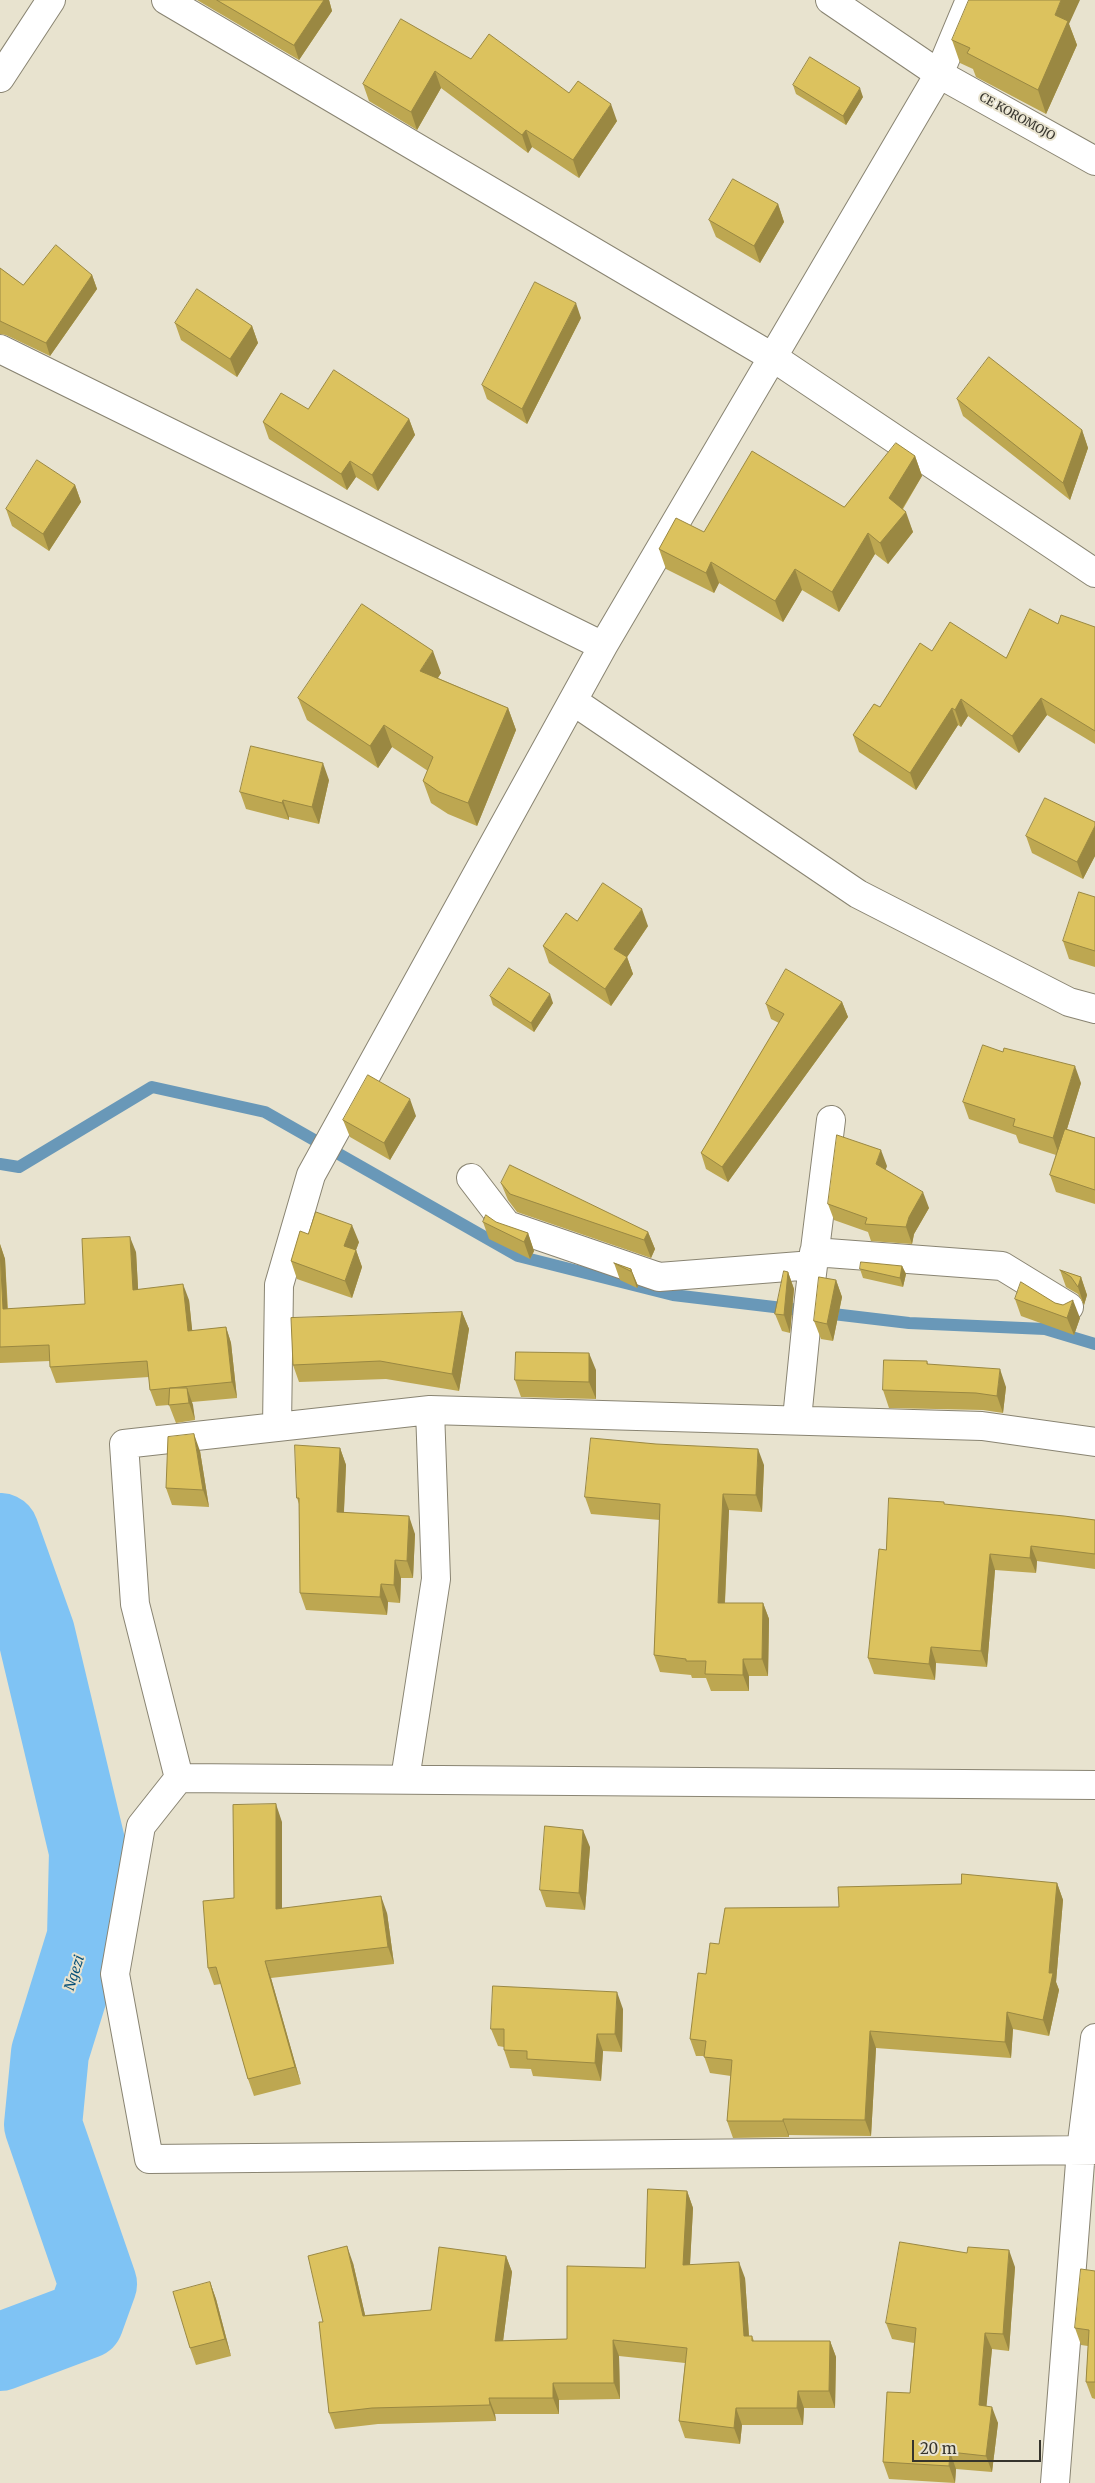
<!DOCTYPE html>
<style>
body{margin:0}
#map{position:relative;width:1095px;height:2483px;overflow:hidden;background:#e8e3cf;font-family:Merriweather,serif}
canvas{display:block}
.scale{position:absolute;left:912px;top:2440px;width:129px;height:22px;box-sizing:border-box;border:2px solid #36342d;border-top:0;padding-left:6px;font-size:15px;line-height:18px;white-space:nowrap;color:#36342d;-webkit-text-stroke:4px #e8e3cf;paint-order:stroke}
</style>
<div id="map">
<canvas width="1095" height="2483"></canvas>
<div class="scale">20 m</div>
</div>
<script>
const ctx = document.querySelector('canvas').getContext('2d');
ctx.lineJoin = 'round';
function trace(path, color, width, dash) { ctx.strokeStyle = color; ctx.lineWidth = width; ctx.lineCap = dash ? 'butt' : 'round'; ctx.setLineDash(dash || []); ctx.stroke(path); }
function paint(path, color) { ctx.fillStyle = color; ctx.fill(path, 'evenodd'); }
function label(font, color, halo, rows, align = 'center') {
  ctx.font = font + ' Merriweather,serif'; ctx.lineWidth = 4; ctx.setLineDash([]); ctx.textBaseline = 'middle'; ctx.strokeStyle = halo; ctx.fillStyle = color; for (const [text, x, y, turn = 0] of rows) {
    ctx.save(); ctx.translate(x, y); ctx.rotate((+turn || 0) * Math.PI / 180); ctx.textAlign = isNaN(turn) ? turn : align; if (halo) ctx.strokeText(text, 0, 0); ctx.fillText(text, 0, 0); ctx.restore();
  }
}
const stream = new Path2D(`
 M0,1164l19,3 133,-80 113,25 253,144 155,39 236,28 136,6 50,15`);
const river = new Path2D(`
 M0,1532l36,101 52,218 -2,86 -36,116 -7,72 55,159 -13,36 -85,32`);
const minor = new Path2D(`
 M166,0l608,358 321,215
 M830,0l109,74 156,87
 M0,78l51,-78
 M0,349l603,297
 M573,701l285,193 211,108 26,7
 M471,1178l36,47 152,52 154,-12
 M814,1252l188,14 67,41
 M797,1419l12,-121 22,-178
 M277,1427l2,-142 32,-110 292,-529 336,-572 31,-74
 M179,1778l-38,48 -26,148 34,185 946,-9
 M179,1778l-44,-174 -11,-160 306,-34 552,16 113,16
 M179,1778l916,7
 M405,1779l31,-200 -6,-169
 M1055,2483l26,-333 14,-112`);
const wall = new Path2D(`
 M197,0h132l3,11 -33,49z
 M1069,24l8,21 -31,69 -70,-37 -3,-8 -13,-6 -8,-23z
 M471,59l98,34 48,28 -38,57 -47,-31 -4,6 -87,-65 -24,42 -48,-29 -6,-17z
 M793,85l70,12 -17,28 -50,-31z
 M778,204l6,18 -24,41 -44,-26 -7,-17z
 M0,268l23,17 69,-10 5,14 -47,67 -44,-21 -6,-1z
 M581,318l-54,106 -40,-25 -5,-14z
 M175,323l77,3 6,17 -21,34 -56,-37z
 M957,399l125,31 6,18 -18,52 -107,-84z
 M308,409l101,10 6,16 -37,56 -22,-14 -9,13 -78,-51 -6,-17z
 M915,456l7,20 -19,33 10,23 -25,32 -13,-10 -36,58 -37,-22 -19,32 -64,-39 -5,10 -48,-24 -7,-20 45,-17 140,-25z
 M75,485l6,17 -32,49 -37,-25 -6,-17z
 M1058,624l37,3v117l-48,-29 -28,38 -51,-37 -7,11 -3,-2 -42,65 -57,-38 -6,-17 79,-84 74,7z
 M441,673l-3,5 70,30 8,22 -39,96 -29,-12 -17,-11 -8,-22 5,-10 -36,-24 -14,21 -71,-48 -9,-22z
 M329,780l-10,44 -30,-7v3l-43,-11 -6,-17z
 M1095,822v34l-12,23 -51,-26 -6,-17z
 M1095,897v70l-26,-8 -6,-18z
 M577,921l71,5 -21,31 6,17 -22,32 -62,-43 -6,-17z
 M490,996l63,7 -19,29 -41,-27z
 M842,1002l6,15 -120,165 -22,-13 -5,-16 78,-130 -8,-4 -5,-15z
 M1081,1083l-14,46 28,9v66l-39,-12 -6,-17 6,-20 -37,-12 -3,-8 -47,-16 -6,-17z
 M416,1116l-26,44 -40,-23 -7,-17z
 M887,1166l-2,4 44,38 -15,26 -2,10 -41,-3 -3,-9 -34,-12 -6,-16z
 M501,1183l147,49 7,17 -4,9 -134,-46 -9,-12z
 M483,1222l45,11 6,18 -4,8 -41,-20z
 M308,1234l51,8 -3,8 6,17 -10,31 -55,-19 -6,-18z
 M0,1244l5,15 3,50 77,-5 51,-52 2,37 51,11 3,31 34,-4 5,16 6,55 -45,4 3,18 -19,3 -7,-18 -13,1 -6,-16 -1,-13 -93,6 -6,-16v-6l-50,2z
 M614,1263l17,6 7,17 -1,2 -17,-8z
 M902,1266l4,8 -3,13 -40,-9 -3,-9z
 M1060,1270l21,7 6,18 -3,10 -6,-11 -12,-7z
 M788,1272l6,17 -4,44 -8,-2 -7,-17z
 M836,1280l6,17 -9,44 -12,-2 -7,-18z
 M1015,1299l40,4 8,2 17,13 -6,17 -53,-19z
 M462,1312l7,17 -10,62 -73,-12 -87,3 -6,-17z
 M927,1361l1,3 78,23 -3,26 -20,-3 -94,-2 -6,-18z
 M596,1370v29l-75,-2 -6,-17z
 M340,1448l6,17 -2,47 71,22 -2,44h-12l-1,25 -12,-1 -1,13 -81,-5 -6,-17 -1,-89 -2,-6z
 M200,1451l9,56 -37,-2 -6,-17z
 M764,1465l-2,47 -33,-2 -4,93h38l6,16 -1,57h-19v15h-38l-5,-13h-14l-1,-3 -31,-3 -6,-17 6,-135 -69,-6 -6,-17z
 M945,1505l150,15v49l-58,-8 -1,12 -41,-3 -8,97 -51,-4 -1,17 -61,-6 -6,-16 18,-108z
 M282,1822v86l105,5 7,51 -123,14 30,106 -47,12 -6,-17 -27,-95 -7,1 -6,-17 26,-70z
 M590,1847l-5,63 -39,-3 -6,-17z
 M1057,1883l6,17 -7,82 3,8 -10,46 -36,-7 -2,29 -135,-10 -5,88 -82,-1v2l-56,1 -6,-17 4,-45 -21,-3 -6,-17h-8l-6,-17 16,-65 13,-30 120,-37z
 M623,2009l-1,43 -19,-1 -2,30 -68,-5 -2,-7 -21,-1 -6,-18v-3l-6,-1 -7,-17z
 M687,2191l6,17 -3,57 55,13 4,58h3l2,5h76l6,16 -1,51h-31l-1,17h-61l-2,19 -55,-6 -6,-17 6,-58 -66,-7 1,43 -61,1v14h-64l1,7 -118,3 -43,5 -6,-16 -6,-91 30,-59 12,52 66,-5 75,-54 6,16 -9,69 64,-2 78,-71z
 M1015,2267l-6,84 -17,-2 -6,57 12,17 -6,49 -36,-3 -1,14 -66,-4 -6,-17 27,-69 4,-50 -22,-4 -6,-16z
 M1095,2271v128l-3,-1 -6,-16 2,-36 -7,-1 -6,-17z
 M210,2282l6,17 15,57 -35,9 -6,-17z`);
const shadedWall = new Path2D(`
 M324,0h5l3,11 -33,49 -5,-15z
 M1061,0h19l-11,24 8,21 -31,69 -8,-24 17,-75z
 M435,71l6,17 -24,42 -6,-18z
 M860,88l3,9 -17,28 -3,-9z
 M611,104l6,17 -38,57 -6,-18z
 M526,130l6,17 -4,6 -6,-18z
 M778,204l6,18 -24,41 -6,-17z
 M92,275l5,14 -47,67 -4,-13z
 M576,303l5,15 -54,106 -5,-15z
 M252,326l6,17 -21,34 -7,-18z
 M409,419l6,16 -37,56 -6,-16z
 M1082,430l6,18 -18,52 -7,-17z
 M915,456l7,20 -26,43 -7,-21z
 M350,461l6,16 -9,13 -6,-16z
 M75,485l6,17 -32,49 -6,-17z
 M906,512l7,20 -25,32 -8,-21z
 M868,533l7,21 -36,58 -7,-20z
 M711,562l8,21 -5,10 -8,-20z
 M795,569l7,21 -19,32 -8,-21z
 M433,651l8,22 -13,20 -8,-22z
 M1041,698l6,17 -28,38 -7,-17z
 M961,699l7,17 -7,11 -6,-17z
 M508,708l8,22 -39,96 -9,-23z
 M952,708l6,17 -42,65 -6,-17z
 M384,725l8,22 -14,21 -8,-22z
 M323,763l6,17 -10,44 -7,-17z
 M283,800l6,17v3l-7,-17z
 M1095,826v30l-12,23 -6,-17z
 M642,909l6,17 -27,40 6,-9 6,17 -22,32 -6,-17 9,-40z
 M550,994l3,9 -19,29 -3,-9z
 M842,1002l6,15 -120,165 -6,-15z
 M1075,1066l6,17 -22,72 -6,-17z
 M410,1099l6,17 -26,44 -6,-17z
 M881,1150l6,16 -5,14 -6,-16z
 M923,1192l6,16 -15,26 -2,10 -6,-17 3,-10z
 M352,1225l7,17 -8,21 -7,-17z
 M648,1232l7,17 -4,9 -7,-18z
 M528,1233l6,18 -4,8 -6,-17z
 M130,1237l6,15 3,53 -6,-15z
 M0,1244l5,15 3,66 -5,-16z
 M356,1250l6,17 -10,31 -7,-17z
 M902,1266l4,8 -3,13 -3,-9z
 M631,1269l7,17 -1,2 -6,-17z
 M788,1272l6,17 -4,44 -6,-18z
 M1081,1277l6,18 -3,10 -6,-18z
 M836,1280l6,17 -9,44 -6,-17z
 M183,1284l6,16 5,47 -6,-16z
 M1073,1300l7,18 -6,17 -7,-17z
 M462,1312l7,17 -10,62 -7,-17z
 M226,1327l5,16 6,55 -5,-16z
 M589,1353l7,17v29l-7,-17z
 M1000,1369l6,18 -3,26 -6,-17z
 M187,1388l6,17 2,15 -6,-17z
 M194,1434l6,17 9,56 -6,-17z
 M340,1448l6,17 -3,64 -6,-17z
 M758,1449l6,16 -2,47 -6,-17z
 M723,1494l6,16 -5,109 -6,-16z
 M409,1516l6,18 -2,44 -6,-17z
 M1031,1546l6,15 -1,12 -6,-15z
 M990,1554l5,16 -8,97 -6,-16z
 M395,1560l6,18 -1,25 -6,-18z
 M381,1584l7,18 -1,13 -7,-18z
 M763,1603l6,16 -1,57 -6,-17z
 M931,1647l5,16 -1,17 -6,-16z
 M743,1659l6,17v15l-6,-16z
 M276,1804l6,18v104l-6,-17z
 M583,1830l7,17 -5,63 -6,-17z
 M1057,1883l6,17 -7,82 3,8 -10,46 -6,-16 6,-47z
 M381,1896l6,17 7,51 -6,-17z
 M265,1961l6,17 30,106 -6,-17z
 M617,1992l6,17 -1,43 -7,-18z
 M1007,2012l6,17 -2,29 -6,-16z
 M870,2031l6,17 -5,88 -6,-16z
 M597,2034l6,17 -2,30 -6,-18z
 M783,2119l6,16v2l-6,-16z
 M687,2191l6,17 -4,74 -6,-17z
 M347,2246l6,17 16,69 -6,-16z
 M1009,2250l6,17 -6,84 -6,-17z
 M506,2256l6,16 -11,85 -6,-16z
 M739,2262l6,16 5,74 -6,-16z
 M210,2282l6,17 15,57 -6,-17z
 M985,2333l7,16 -7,73 -6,-17z
 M613,2340l6,16 1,43 -6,-16z
 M830,2341l6,16 -1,51 -6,-17z
 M553,2383l6,17v14l-6,-16z
 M798,2391l6,17 -1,17 -6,-17z
 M489,2398l6,16 1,7 -6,-16z
 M992,2407l6,16 -6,49 -6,-16z
 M736,2408l6,17 -2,19 -6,-16z
 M950,2452l6,17 -1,14 -6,-17z`);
const building = new Path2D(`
 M217,0h107l-30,45z
 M969,0h92l-6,15 13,6 -30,69 -71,-37 3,-5 -18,-8z
 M401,19l70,40 18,-25 80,59 9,-12 33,23 -38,56 -47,-30 -4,5 -87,-64 -24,41 -48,-28z
 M810,57l50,31 -17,28 -50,-31z
 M733,179l45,25 -24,42 -45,-26z
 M56,245l36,30 -46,68 -46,-22v-53l23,17z
 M535,282l41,21 -54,106 -40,-24z
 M197,289l55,37 -22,33 -55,-36z
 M989,357l93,73 -19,53 -106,-84z
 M334,370l75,49 -37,56 -22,-14 -9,13 -78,-52 18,-29 27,16z
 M896,443l19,13 -26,42 17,14 -26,31 -12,-10 -36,59 -37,-23 -20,32 -64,-39 -5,11 -47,-24 17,-31 28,14 48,-81 92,56z
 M37,460l38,25 -32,49 -37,-25z
 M362,604l71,47 -13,20 88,37 -40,95 -29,-11 -16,-11 10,-24 -49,-32 -14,21 -72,-48z
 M1030,609l28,15 3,-9 34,12v104l-54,-33 -29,38 -51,-37 -6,11 -3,-2 -42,65 -57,-38 21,-31 6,3 40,-64 12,8 18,-29 56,36z
 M251,746l72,17 -11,44 -29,-7 -1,3 -42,-11z
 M1045,798l50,24v4l-18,36 -51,-26z
 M603,883l39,26 -28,40 13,8 -22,32 -62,-43 23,-33 11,8z
 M1079,892l16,5v54l-32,-10z
 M509,968l41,26 -19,29 -41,-27z
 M786,969l56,33 -120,165 -21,-14 83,-139 -18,-10z
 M983,1045l20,7 1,-4 71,18 -22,72 -40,-12 2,-7 -52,-17z
 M368,1075l42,24 -26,44 -41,-23z
 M1065,1129l30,9v52l-45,-15z
 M837,1135l44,15 -5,14 47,28 -14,25 -3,10 -41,-3 2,-6 -39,-14z
 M510,1165l138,67 -4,8 -134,-46 -9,-11z
 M316,1212l36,13 -8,21 12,4 -11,31 -54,-20 9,-30 8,3z
 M486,1215l10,7 32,11 -4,9 -41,-20z
 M130,1237l3,53 50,-6 5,47 38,-4 6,55 -82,8 -3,-29 -97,6 -1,-22 -49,2v-97l3,59 82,-5 -3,-65z
 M861,1262l41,4 -2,12 -40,-9z
 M614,1263l17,6v2z
 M1060,1270l21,7 -3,10 -7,-10z
 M784,1271l4,1 -4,43 -9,-1z
 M819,1277l17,3 -9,44 -13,-3z
 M1021,1282l34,21 8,2 10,-5 -6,18 -52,-19z
 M462,1312l-10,62 -72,-13 -87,4 -2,-47z
 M516,1352l73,1v29l-74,-2z
 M884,1360l43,1v3l73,5 -3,27 -21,-3 -93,-3z
 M170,1388h17l2,15 -20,2z
 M194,1434l9,56 -37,-2 2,-51z
 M591,1438l65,6 102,5 -2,46 -33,-1 -5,109h45l-1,56h-19v16l-38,-1 1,-13h-20v-2l-32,-4 6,-151 -75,-7z
 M295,1445l45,3 -3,64 72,4 -2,45 -12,-1 -1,25 -13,-1 -1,13 -80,-4 -1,-95h-2z
 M889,1498l55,4v2l120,12 31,4v34l-64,-8 -1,12 -40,-4 -9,97 -50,-4 -2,17 -61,-6 11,-109 7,1z
 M276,1804v105l105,-13 7,51 -123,14 30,106 -47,12 -32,-112 -8,1 -5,-67 31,-3 -1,-93z
 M545,1826l38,4 -4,63 -39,-3z
 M962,1874l95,9 -8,90h4l-10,47 -36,-8 -2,30 -135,-11 -5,89 -82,-1v2h-56l5,-61 -28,-3 2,-16 -16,-2 8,-66 8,1 4,-31 9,1 6,-36 114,-1 -1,-20 123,-3z
 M493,1986l124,6 -2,42h-18l-2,29 -68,-4v-8l-23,-1v-21h-13z
 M648,2189l39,2 -4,74 56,-3 5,74h8v5h78l-1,50h-31l-1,17h-61l-2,20 -55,-7 8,-73 -74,-8 1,43h-61v15h-64l1,7 -118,3 -43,5 -10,-91h4l-15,-66 39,-10 16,70 68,-6 8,-63 67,9 -11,85 72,-2v-73l78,2z
 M900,2242l67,11 1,-6 41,3 -6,84 -18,-1 -6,72 13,2 -6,49 -36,-4 -1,14 -66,-4 4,-70 23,1 6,-65 -30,-5z
 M1081,2269l14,2v111h-9l3,-52 -14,-2z
 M210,2282l15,57 -35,9 -17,-56z`);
const streetNames = [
 ["CE KOROMOJO",1017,117,29]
];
const waterNames = [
 ["Ngezi",75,1973,-72]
];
trace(stream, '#6998b8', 12);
trace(river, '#7fc3f4', 78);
trace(minor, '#898472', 30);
trace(minor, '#fff', 28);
paint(wall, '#bda751');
paint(shadedWall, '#9a8842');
paint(building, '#dcc25e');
trace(building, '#9a8842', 1);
label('12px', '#36342d', '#e8e3cf', streetNames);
label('italic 14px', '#075078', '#e8e3cf', waterNames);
</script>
